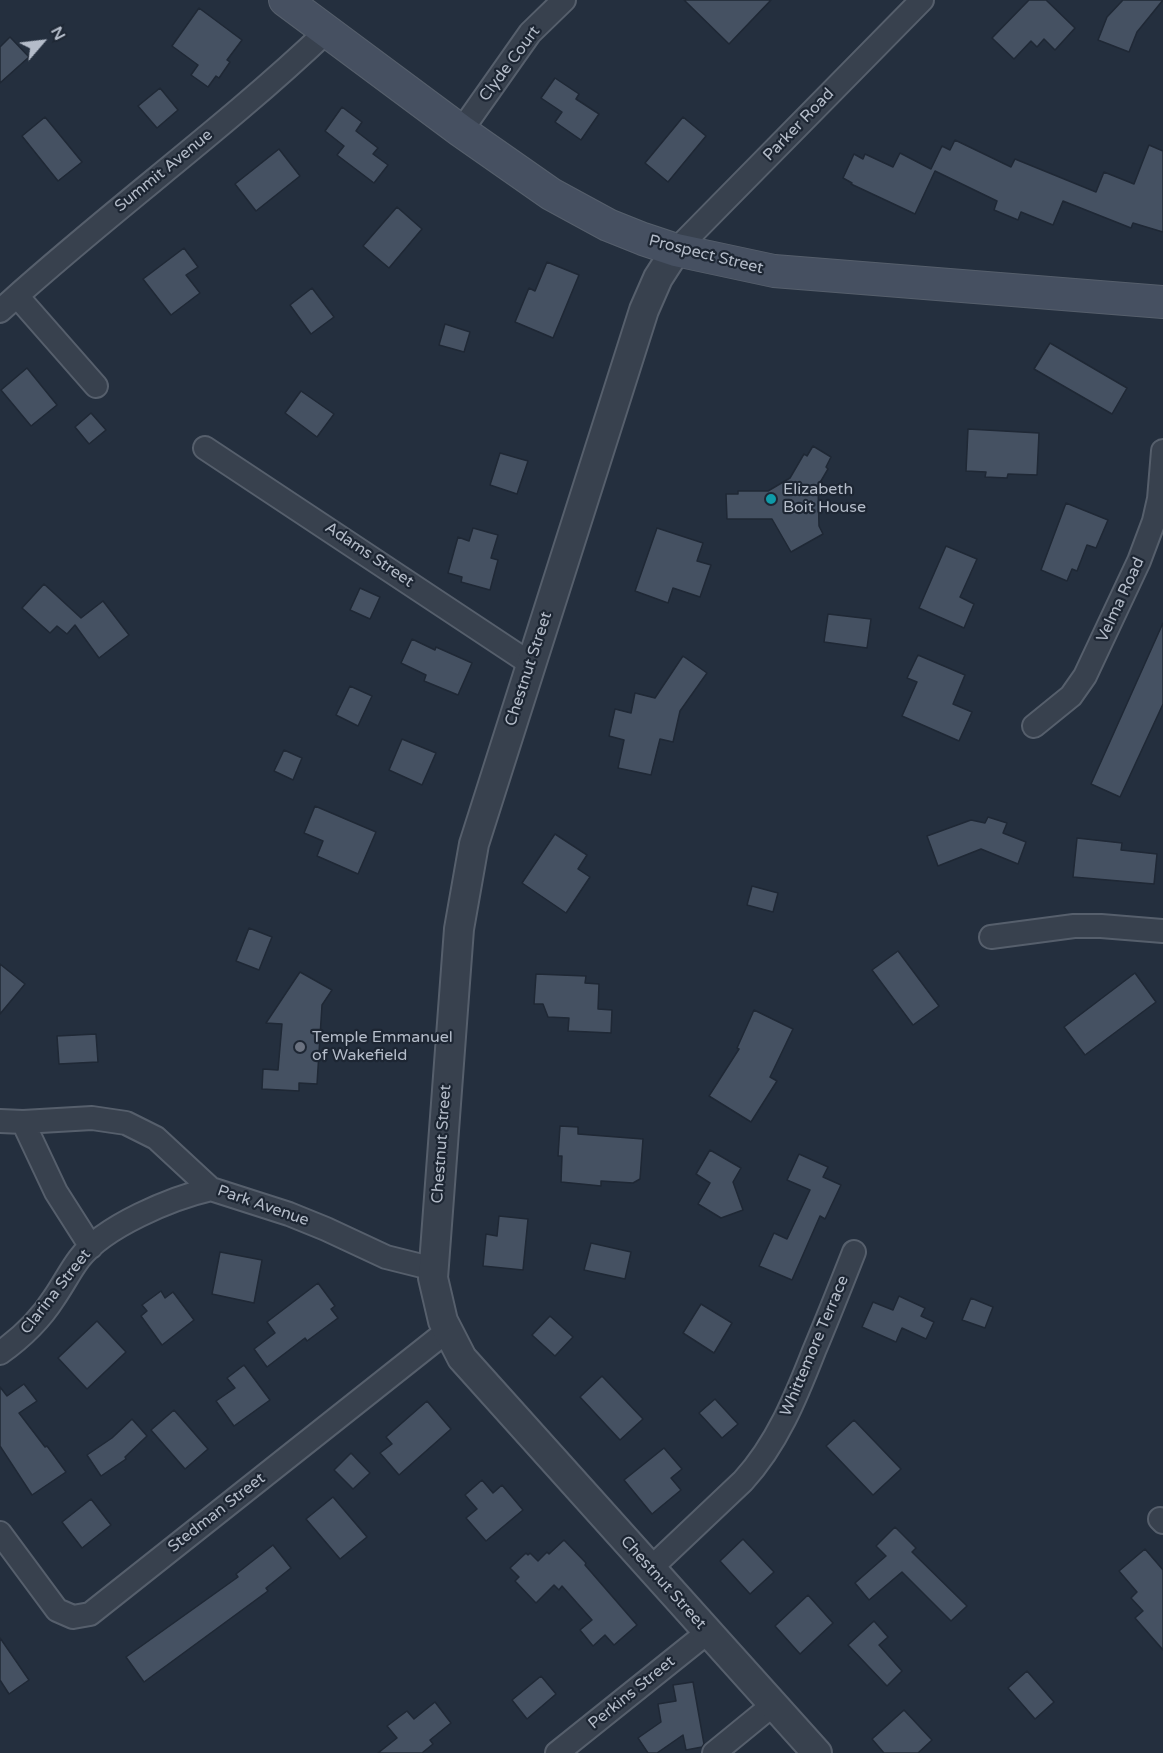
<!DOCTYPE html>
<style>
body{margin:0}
#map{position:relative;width:1163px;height:1753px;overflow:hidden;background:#242f3e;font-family:"Varela Round",sans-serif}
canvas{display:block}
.north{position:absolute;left:12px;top:12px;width:60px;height:60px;-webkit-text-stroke:4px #1d2633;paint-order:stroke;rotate:62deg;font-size:16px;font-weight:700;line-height:24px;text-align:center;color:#b4bcc9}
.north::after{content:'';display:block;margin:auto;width:21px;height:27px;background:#b4bcc9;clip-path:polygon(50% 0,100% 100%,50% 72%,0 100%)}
</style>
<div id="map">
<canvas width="1163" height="1753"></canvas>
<div class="north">N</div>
</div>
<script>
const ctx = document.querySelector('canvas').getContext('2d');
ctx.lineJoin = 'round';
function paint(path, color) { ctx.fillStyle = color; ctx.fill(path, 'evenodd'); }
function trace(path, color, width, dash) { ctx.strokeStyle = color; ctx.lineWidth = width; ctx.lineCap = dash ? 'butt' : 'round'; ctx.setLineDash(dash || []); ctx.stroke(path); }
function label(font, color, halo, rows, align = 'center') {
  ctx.font = font + ' "Varela Round",sans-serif'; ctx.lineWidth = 4.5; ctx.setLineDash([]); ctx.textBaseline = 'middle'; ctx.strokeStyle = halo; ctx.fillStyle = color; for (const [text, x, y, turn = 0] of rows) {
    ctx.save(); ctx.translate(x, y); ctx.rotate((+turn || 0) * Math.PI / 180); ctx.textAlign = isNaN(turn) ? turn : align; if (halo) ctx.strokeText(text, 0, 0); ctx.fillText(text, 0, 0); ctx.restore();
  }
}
const building = new Path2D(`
 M684,0h87l-42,44z
 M1029,0h17l29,28 -20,22 -11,-11 -7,8 -6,-6 -17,18 -22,-21z
 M1123,0h40l-26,32 -8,20 -31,-12 9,-23z
 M199,8l43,32 -15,20 3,2 -11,16 -3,-2 -8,11 -17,-12 7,-10 -26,-19z
 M10,37l19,20 -29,26v-36z
 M555,78l24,16 -3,5 23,15 -18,26 -26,-18 7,-10 -21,-14z
 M160,88l18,22 -21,18 -19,-22z
 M342,107l20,15 -6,9 22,17 -5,6 15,11 -14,18 -37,-28 7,-9 -19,-15z
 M45,117l37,45 -24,19 -36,-45z
 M683,117l23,19 -38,46 -23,-19z
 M955,140l56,27 4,-8 81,33 8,-20 30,12 15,-39 14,6v81l-30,-9 -2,5 -68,-27 -10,24 -32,-13 -3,8 -24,-10 3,-9 -62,-30 -20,43 -64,-30 1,-1 -9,-5 11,-24 9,5 2,-5 28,13 7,-14 31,16 11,-23 8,4z
 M279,149l21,27 -44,35 -21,-27z
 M397,207l25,22 -33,39 -26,-22z
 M184,248l14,19 -12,8 14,18 -29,22 -28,-36z
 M547,262l32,13 -26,63 -38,-16 14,-34 6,3z
 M312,288l22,29 -23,17 -21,-29z
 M445,324l25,8 -6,20 -25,-7z
 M1050,343l77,45 -15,26 -78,-45z
 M27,368l30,37 -26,21 -30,-36z
 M301,391l33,23 -17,23 -32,-24z
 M91,413l15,17 -17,14 -14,-17z
 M968,429l71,4 -2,42 -29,-1 -1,4 -22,-1 1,-5 -20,-1z
 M813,446l18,11 -5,10 2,2 -10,17 1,40 4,8 -32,18 -19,-33h-45l-1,-25h12v-3h30l22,-13 14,-24 3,2z
 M500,453l28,8 -11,33 -27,-9z
 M1066,503l42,17 -12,28 -9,-3 -10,26 -5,-2 -5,12 -26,-11z
 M473,528l25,7 -7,23 7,2 -8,30 -29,-8 1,-5 -14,-4 10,-36 11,4z
 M657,528l46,15 -6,18 14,4 -11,32 -27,-9 -5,15 -33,-12z
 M946,546l31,13 -17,38 14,7 -10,24 -45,-20z
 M44,584l37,34 22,-17 26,34 -30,23 -24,-33 -8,9 -10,-8 -7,7 -28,-25z
 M360,588l20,9 -10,22 -20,-9z
 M828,614l43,5 -4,29 -43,-6z
 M1163,623v81l-43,93 -29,-13z
 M412,639l23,11 1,-3 36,16 -14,32 -34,-14 2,-6 -25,-12z
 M918,655l47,20 -12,29 19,8 -13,29 -57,-25 15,-34 -10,-4z
 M683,656l24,17 -27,38 -7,31 -13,-3 -9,36 -33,-7 6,-28 -15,-4 6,-27 16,4 4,-20 20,5z
 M350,686l22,10 -14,30 -22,-11z
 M402,739l34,14 -14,32 -33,-15z
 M284,750l18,8 -9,22 -19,-9z
 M315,806l61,26 -18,42 -41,-18 6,-15 -19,-8z
 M988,817l19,6 -4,10 23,9 -8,22 -37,-15 -43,17 -11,-30 44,-16 14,3z
 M555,834l32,21 -9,14 12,8 -24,36 -44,-30z
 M1077,838l45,5 -1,7 36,4 -3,30 -81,-7z
 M752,886l26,7 -5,19 -26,-7z
 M249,928l23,9 -13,33 -23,-9z
 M898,951l41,55 -26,19 -41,-55z
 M0,964l25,20 -25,30z
 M300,972l32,18 -10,15 -5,79 -18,-1v8l-37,-2 1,-20 15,1 4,-46 -16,-1z
 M1135,973l21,29 -71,53 -21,-28z
 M536,974l50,2 -1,7 14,1 -1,25 14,1 -1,23 -43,-2 1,-13 -21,-1 -5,-13h-9z
 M754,1010l39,19 -23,48 7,4 -26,41 -42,-26 30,-47 -2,-1z
 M96,1034l2,28 -39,2 -2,-28z
 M560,1126l18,1v7l65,5 -3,40 -7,4 -32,-2v5l-40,-4 1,-26h-4z
 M710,1150l31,18 -8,14 10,28 -22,8 -23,-14 12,-21 -14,-9z
 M799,1154l29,13 -5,10 18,8 -16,34 -5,-3 -28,64 -33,-14 15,-33 13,6 23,-49 -23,-10z
 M499,1216l29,3 -5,51 -40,-4 3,-32 11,2z
 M591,1243l40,9 -6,27 -41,-9z
 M220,1252l42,8 -8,43 -42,-9z
 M318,1283l17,23 -4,3 7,9 -31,23 -2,-3 -38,29 -13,-18 21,-16 -8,-11z
 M161,1291l4,7 8,-6 21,28 -32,25 -21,-29 6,-5 -5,-6z
 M899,1296l26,12 -4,8 13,6 -8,17 -24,-11 -6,14 -34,-15 11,-25 20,8z
 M971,1298l22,9 -8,21 -23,-8z
 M701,1304l31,19 -18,30 -31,-20z
 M550,1316l23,21 -18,19 -23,-21z
 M97,1321l29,31 -39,37 -29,-31z
 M244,1365l26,35 -36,26 -18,-25 19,-13 -8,-10z
 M602,1376l41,43 -23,21 -40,-43z
 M24,1384l13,17 -18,12 26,34 2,-1 19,26 -34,23 -32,-49v-59l7,9z
 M715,1399l23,25 -16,14 -23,-25z
 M427,1401l24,28 -52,46 -19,-22 12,-9 -6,-7z
 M174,1410l34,39 -23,20 -34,-39z
 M132,1419l15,17 -22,21 1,2 -25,17 -14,-21 25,-17z
 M854,1420l47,49 -28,26 -47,-49z
 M664,1448l18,21 -11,9 10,12 -29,24 -28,-34z
 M351,1453l19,20 -17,16 -19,-19z
 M482,1480l11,13 9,-8 21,25 -37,31 -20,-23 11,-9 -12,-14z
 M333,1497l34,40 -27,22 -34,-40z
 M91,1499l20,26 -29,23 -20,-26z
 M895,1527l21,21 -4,4 55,54 -16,15 -49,-49 -33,28 -14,-17 31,-27 -10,-10z
 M743,1539l31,33 -24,22 -30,-33z
 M564,1540l22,23 -1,2 52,60 -23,20 -9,-10 -12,11 -13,-16 12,-10 -30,-34 -3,4 -5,-5 -18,18 -21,-22 4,-4 -9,-9 16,-15 2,2 2,-2 8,8 9,-9 2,2z
 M273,1545l18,23 -25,20 2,3 -124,91 -18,-25 112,-80 -2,-3z
 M1145,1549l18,21v80l-28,-32 8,-7 -12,-13 6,-6 -18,-21z
 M808,1595l25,28 -33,31 -25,-28z
 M874,1621l14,16 -9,8 23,26 -15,15 -39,-41z
 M0,1638l29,42 -20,14 -9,-14z
 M1027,1671l27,31 -19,17 -27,-31z
 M541,1676l15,18 -29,25 -15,-19z
 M693,1682l11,62 -2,3 -16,3 -3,-15 -26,18h-9l-10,-15 23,-16 -3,-18 18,-3 -3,-16z
 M435,1702l16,21 -21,17 3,4 -11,9h-44l19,-15 -10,-12 20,-15 7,8z
 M904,1710l28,30 -14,13h-34l-12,-14z`);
const minor = new Path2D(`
 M461,131l69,-98 34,-33
 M676,250l246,-250
 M17,296l79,90
 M0,311c106,-97 223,-181 327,-280
 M205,448l326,216
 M1034,726l37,-30 14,-20 54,-115 15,-40 5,-22 4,-48
 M991,937l83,-11h27l62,5
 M0,1121l23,1 69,-4 34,5 30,15 55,51 78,25 37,15 60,28 48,12
 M23,1122l33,70 35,55
 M0,1353c21,-15 40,-33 54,-55 9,-13 16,-27 25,-39 25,-33 93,-61 132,-70
 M1160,1519l3,3
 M0,1533l57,77 16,7 17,-3 357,-283
 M650,1569l93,-88c34,-37 53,-84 71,-130 14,-33 27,-66 40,-99
 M557,1753l151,-121
 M714,1753l60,-49`);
const tertiary = new Path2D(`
 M676,250l-18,28 -14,32 -170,534 -15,85 -26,349 10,43 19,37 355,395`);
const secondary = new Path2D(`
 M285,0l176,131 90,63 57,31 35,14 33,11 98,21 389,31`);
const markers = [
 [771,499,6,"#0f9aa8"],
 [300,1047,6,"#6b7280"]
];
const streetNames = [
 ["Clyde Court",510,64,-53],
 ["Parker Road",799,125,-46],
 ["Summit Avenue",164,171,-39],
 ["Prospect Street",706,255,14],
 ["Adams Street",369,555,34],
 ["Velma Road",1121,600,-65],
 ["Chestnut Street",529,669,-72],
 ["Chestnut Street",442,1144,-86],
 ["Park Avenue",263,1206,19],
 ["Clarina Street",56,1292,-52],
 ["Whittemore Terrace",815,1346,-67],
 ["Stedman Street",217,1513,-38],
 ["Chestnut Street",663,1583,48],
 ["Perkins Street",632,1693,-39]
];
const poiNames = [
 ["Elizabeth",783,490],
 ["Boit House",783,508],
 ["Temple Emmanuel",312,1038],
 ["of Wakefield",312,1056]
];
paint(building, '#455162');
trace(building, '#1f2835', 1.5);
trace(minor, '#565f6c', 26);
trace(tertiary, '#565f6c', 32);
trace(secondary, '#565f6c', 34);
trace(minor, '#38414e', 22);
trace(tertiary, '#38414e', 28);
trace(secondary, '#465061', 32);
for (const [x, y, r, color] of markers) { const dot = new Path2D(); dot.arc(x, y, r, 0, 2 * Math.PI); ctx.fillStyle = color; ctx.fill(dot); trace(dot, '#1d2633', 2); }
label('16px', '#b4bcc9', '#1d2633', streetNames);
label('16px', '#b4bcc9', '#1d2633', poiNames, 'left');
</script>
